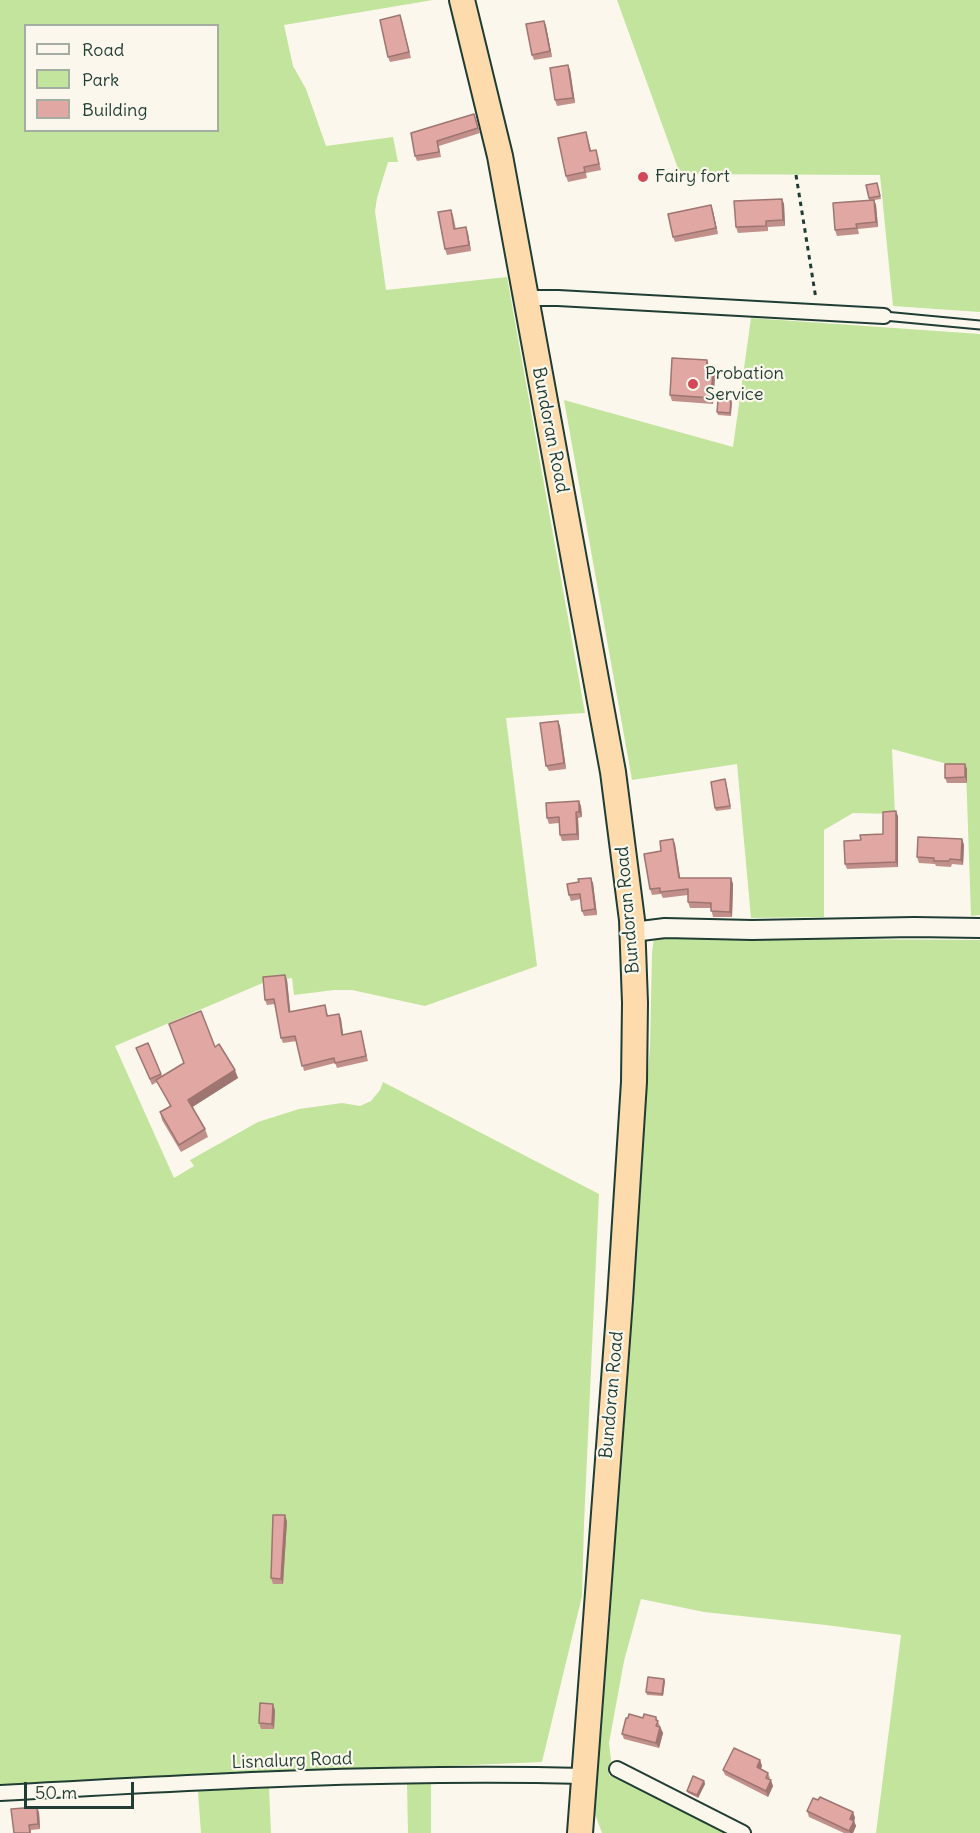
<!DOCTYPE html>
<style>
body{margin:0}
#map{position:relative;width:980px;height:1833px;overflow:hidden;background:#fbf7ec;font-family:Delius,sans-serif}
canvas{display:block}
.legend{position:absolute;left:24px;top:24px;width:195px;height:108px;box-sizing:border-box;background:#fbf7ec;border:2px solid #a3ada2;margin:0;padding:8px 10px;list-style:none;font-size:18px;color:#1f3d34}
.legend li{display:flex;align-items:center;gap:12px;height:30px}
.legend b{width:30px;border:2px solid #a3ada2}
.scale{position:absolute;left:24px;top:1782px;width:110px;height:27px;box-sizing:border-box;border:3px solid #1f3d34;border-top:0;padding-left:8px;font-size:18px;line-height:21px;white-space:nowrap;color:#1f3d34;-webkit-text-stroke:4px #fbf7ec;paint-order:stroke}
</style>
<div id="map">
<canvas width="980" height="1833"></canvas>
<ul class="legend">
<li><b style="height:8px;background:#fbf7ec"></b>Road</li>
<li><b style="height:16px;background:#c3e49d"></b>Park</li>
<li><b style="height:16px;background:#e1a7a2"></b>Building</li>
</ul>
<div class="scale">50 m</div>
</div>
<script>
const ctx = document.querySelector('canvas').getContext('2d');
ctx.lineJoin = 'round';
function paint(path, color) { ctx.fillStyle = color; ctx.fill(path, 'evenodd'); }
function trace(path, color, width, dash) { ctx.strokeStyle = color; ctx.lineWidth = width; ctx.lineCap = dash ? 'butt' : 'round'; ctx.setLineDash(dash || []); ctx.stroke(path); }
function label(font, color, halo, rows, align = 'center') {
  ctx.font = font + ' Delius,sans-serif'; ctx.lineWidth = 4.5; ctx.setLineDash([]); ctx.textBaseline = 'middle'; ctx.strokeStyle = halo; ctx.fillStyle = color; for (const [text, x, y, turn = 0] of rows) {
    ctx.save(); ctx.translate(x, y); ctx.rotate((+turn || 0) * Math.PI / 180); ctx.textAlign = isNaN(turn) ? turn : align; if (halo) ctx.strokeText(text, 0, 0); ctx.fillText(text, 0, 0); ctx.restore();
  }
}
const green = new Path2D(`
 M0,0h433l-149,25 9,41 13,23 20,57 67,-9 5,25h-10l-11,36 -2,13 11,79 121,-13 78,436 -79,5 31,248 -112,40 -73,-16h-18l-40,5 -2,-17 -27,4 -150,64 59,132 20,-12 -4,-6 68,-38 41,-13 43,-6 18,3 11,-5 9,-11 3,-8 216,112 -15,330 -2,72 -40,166 -542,23zM26,26h192v104h-192z
 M617,0h363v312l-87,-6 -13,-131 -200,-1z
 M751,318l229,16v581l-9,1 -5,-147 -74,-20 3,65 -42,-1 -29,17v87l-73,1 -14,-154 -105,16 -68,-380 169,47z
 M654,938l326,2v893h-104l25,-198 -75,-10 -122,-13 -63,-13 -17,62 -15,82 2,16 -2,16 121,58h-128l-7,-19 14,-228 10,-121 5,-42 14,-225 12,-151 2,-94z
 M407,1784h24v49h-23z
 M269,1788l2,45h-70l-3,-42z`);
const path = new Path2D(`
 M796,175l20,124`);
const lane = new Path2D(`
 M884,316l96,9`);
const street = new Path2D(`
 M526,298h32l326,18
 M617,1769l126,64
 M0,1793c194,-11 390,-22 584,-17`);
const secondary = new Path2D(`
 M633,932l32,-4 87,2 162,-3 66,1`);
const highway = new Path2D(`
 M462,0l38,156 113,616 19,148 3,83 -1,79 -14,218 -40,533`);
const wall = new Path2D(`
 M402,21l9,37 -21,4 -2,-5z
 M544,21l2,5 6,31 -18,3 -2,-5z
 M570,70l5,33 -18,3 -2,-6z
 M476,119l4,14 -41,13 2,11 -24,4 -2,-5 -4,-23z
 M586,132l5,18h5l5,20 -15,3 1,5 -19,4 -2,-6z
 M877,183l4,16 -7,1 2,5 2,22 -20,2 1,5 -22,2 -2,-6 34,-30v-2z
 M782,199l2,5 1,22 -17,1v4l-30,2 -2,-6z
 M711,205l7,29 -43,8 -2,-5z
 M451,210l2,5 3,14 12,4 3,18 -24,4 -2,-6z
 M709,366v4l4,1 2,5 -2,28 -41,-3 -2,-6z
 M731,401l1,2 -1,13 -13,-1 -1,-3z
 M560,726l6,43 -17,2 -3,-5z
 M965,764l2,5v14h-20l-2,-5z
 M726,782l5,27 -15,2 -1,-3z
 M581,806l1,11 -4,1 1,22 -17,1 -2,-6 -1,-12 -10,1 -2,-6z
 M898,816v51l-51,2 -2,-5 16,-24 22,-6z
 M673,839l2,5 5,34h51l2,6 -1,33h-19l-2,-9h-21l-2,-6v-7l-25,3 -2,-4 -9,1 -2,-6 11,-38z
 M962,839l2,6 -1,20 -11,-1 -1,3 -15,-1 -1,-2 -16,-1 -2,-6z
 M593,883l4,32 -13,1 -2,-5 -1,-12 -10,2 -2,-6z
 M285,975l2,5 3,32 35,-7 3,11 11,-2 2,5 2,16 18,-4 7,30 -31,7 -2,-5 -31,8 -7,-30 -14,2 -2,-5 -6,-34 -8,1 -2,-5z
 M148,1043l14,33 53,-29 23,31 -46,29 13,22 3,8 -27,15 -19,-32 -2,-8 10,-6 -13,-24 -5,3 -16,-37z
 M287,1521l-4,63h-10l-2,-6z
 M665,1681l-2,15 -16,-1 -1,-3z
 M275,1710l-1,19h-13l-2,-6z
 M656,1717l7,16 -4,15 -35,-9 -2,-5 6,-16z
 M760,1760l2,6 -1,3 7,4 2,5 -1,1 4,7 -5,11 -43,-22 -2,-5z
 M704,1781l1,3 -7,14 -10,-5 -1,-2z
 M807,1811l46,1 2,6 -1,3 2,5 -3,7h-9l-35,-16z
 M39,1812l1,17 -9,1v3h-17z`);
const shadedWall = new Path2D(`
 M544,21l2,5 6,31 -2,-6z
 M568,65l2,5 5,33 -2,-5z
 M782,199l2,5 1,22 -2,-6z
 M874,200l2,5 2,22 -2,-5z
 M711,205l2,6 5,23 -2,-6z
 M466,227l2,6 3,18 -2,-6z
 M707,360l2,6v10l-2,-6z
 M713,371l2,5 -2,28 -2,-6z
 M558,721l2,5 6,43 -2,-6z
 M965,764l2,5v14l-2,-6z
 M579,801l2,5 1,11 -3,-5z
 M896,811l2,5v51l-2,-5z
 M576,812l2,6 1,22 -2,-6z
 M673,839l2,5 6,39 -2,-5z
 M962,839l2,6 -1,20 -2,-5z
 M591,878l2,5 4,32 -2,-6z
 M731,878l2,6 -1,33 -2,-5z
 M285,975l2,5 4,37 -2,-5z
 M339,1014l2,5 3,21 -2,-5z
 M235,1070l3,8 -47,30 -3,-8z
 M285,1515l2,6 -4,63 -2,-5z
 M664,1679l1,2 -2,15 -1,-2z
 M273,1704l2,6 -1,19 -2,-5z
 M660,1727l3,6 -4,15 -3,-5z
 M760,1760l2,6 -3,6 -2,-5z
 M771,1780l2,6 -5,11 -2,-6z
 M704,1781l1,3 -7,14 -1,-3z
 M37,1807l2,5 1,17 -2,-5z
 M853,1812l2,6 -3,6 -2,-5z
 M854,1821l2,5 -3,7h-3l-1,-2z`);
const building = new Path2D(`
 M400,15l9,37 -21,5 -8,-37z
 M544,21l6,30 -18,4 -6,-31z
 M568,65l5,33 -18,2 -5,-32z
 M474,114l4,14 -41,13 2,11 -24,4 -4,-23z
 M586,132l4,19 6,-1 3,14 -15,3 1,5 -19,4 -8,-38z
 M877,183l3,13 -11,2 -3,-13z
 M782,199l1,21 -17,1v5l-30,1 -2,-26z
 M874,200l2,22 -20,2 1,4 -22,2 -2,-27z
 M711,205l5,23 -43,9 -5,-23z
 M451,210l3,19 12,-2 3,18 -24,4 -7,-37z
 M672,358l35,2v10l6,1 -2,27 -41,-3z
 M718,400l13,1 -1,12 -13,-1z
 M558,721l6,42 -18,3 -6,-43z
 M945,764h20v13l-20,1z
 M725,779l5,27 -15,2 -4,-26z
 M579,801v11h-3l1,22 -17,1 -1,-18 -12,1 -1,-15z
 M896,811v51l-51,2 -1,-23 17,-1 -1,-5 23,-1v-22z
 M918,837l44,2 -1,21 -11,-1 -1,2h-15v-3l-17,-1z
 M673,839l6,39h52l-1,34 -19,-1v-8l-23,-1v-13l-28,3v-4l-10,1 -6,-35 17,-3 -1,-10z
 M591,878l4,31 -13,2 -2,-17 -11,1 -2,-11 12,-2 -1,-3z
 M285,975l4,37 36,-7 2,11 12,-2 3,21 19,-4 5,25 -31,7 -1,-5 -32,8 -7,-30 -14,2 -7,-39 -9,1 -2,-23z
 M201,1011l14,36 4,-3 16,26 -47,30 17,29 -26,16 -19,-33 11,-6 -15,-26 28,-17 -15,-39z
 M148,1043l13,31 -11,5 -14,-31z
 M273,1515h12l-4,64 -10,-1z
 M648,1677l16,2 -2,15 -16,-2z
 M260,1703l13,1 -1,20 -13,-1z
 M629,1714l14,4 1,-4 12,3v3l2,1 -2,5 4,1 -4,16 -34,-9 4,-16h2z
 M734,1748l26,12 -3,7 11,6 -2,5 5,2 -5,11 -43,-21z
 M693,1776l11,5 -7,14 -10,-4z
 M820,1797l33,15 -3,7 4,2 -5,10 -42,-20 6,-13 5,2z
 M37,1807l1,17 -9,1 1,8h-16l-3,-24z`);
const markers = [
 [643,177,6,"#d1495b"],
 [693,384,6,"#d1495b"]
];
const poiNames = [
 ["Fairy fort",655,177],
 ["Probation",705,374],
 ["Service",705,395]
];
const streetNames = [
 ["Bundoran Road",550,430,79],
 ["Bundoran Road",628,910,-95],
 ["Bundoran Road",612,1395,-85],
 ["Lisnalurg Road",292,1761,-2]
];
paint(green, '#c3e49d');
trace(lane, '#1f3d34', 11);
trace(street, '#1f3d34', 18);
trace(secondary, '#1f3d34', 22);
trace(highway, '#1f3d34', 28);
trace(path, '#1f3d34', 3, [4.5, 4.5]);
trace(lane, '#fbf7ec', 7);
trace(street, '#fbf7ec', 14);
trace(secondary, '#fbf7ec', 18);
trace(highway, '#fedbac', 24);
paint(wall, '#c2908b');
paint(shadedWall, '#9e7571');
paint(building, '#e1a7a2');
trace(building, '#9e7571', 1.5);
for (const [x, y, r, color] of markers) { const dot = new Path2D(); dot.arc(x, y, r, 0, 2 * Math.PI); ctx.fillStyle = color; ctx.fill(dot); trace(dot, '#fbf7ec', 2); }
label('18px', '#1f3d34', '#fbf7ec', poiNames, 'left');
label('18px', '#1f3d34', '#fbf7ec', streetNames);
</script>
